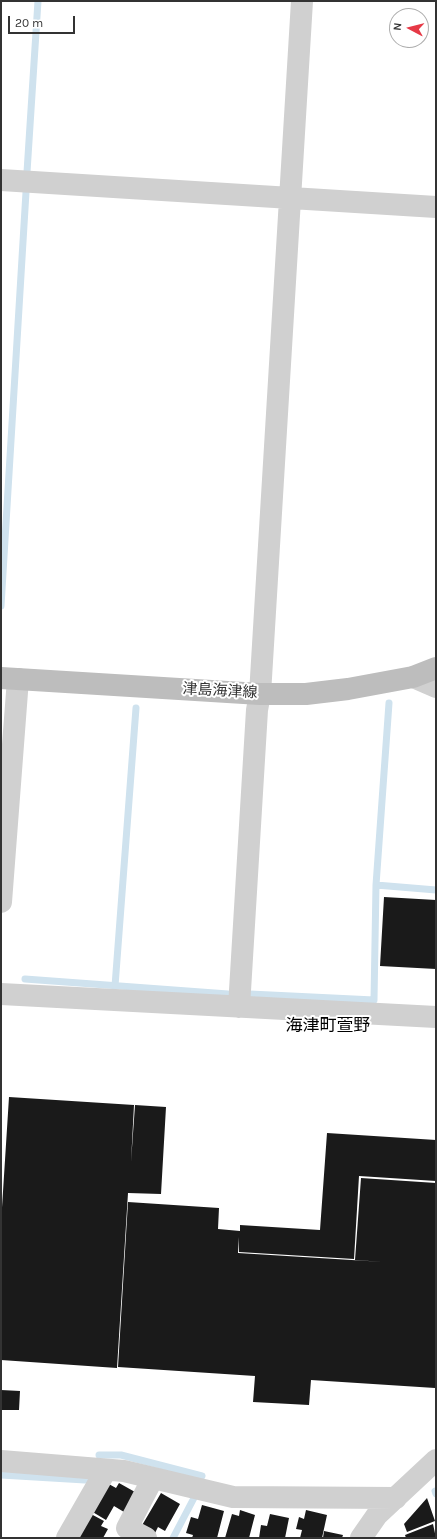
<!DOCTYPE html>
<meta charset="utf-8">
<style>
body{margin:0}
#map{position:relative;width:437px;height:1539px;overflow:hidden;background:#fff;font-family:Karla,sans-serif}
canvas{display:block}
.frame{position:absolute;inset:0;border:2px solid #333;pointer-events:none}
.north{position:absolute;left:389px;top:8px;width:40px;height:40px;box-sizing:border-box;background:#fff;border:1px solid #adadad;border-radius:50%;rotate:277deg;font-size:11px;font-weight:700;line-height:16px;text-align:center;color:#333}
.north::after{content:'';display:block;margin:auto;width:14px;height:18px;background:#e63946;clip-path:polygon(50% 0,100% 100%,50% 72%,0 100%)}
.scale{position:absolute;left:8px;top:16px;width:67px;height:18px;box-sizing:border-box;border:2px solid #333;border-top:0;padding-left:5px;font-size:12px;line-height:14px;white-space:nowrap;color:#333;-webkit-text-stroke:3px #fff;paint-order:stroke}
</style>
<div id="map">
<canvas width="437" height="1539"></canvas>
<div class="frame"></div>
<div class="north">N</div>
<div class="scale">20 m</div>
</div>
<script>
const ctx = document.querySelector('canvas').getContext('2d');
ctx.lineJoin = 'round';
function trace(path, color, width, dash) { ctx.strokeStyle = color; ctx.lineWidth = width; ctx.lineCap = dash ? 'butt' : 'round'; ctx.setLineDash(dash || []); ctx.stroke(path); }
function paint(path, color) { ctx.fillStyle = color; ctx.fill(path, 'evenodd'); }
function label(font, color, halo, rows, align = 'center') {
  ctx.font = font + ' Karla,"Noto Sans JP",sans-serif'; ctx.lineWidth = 4; ctx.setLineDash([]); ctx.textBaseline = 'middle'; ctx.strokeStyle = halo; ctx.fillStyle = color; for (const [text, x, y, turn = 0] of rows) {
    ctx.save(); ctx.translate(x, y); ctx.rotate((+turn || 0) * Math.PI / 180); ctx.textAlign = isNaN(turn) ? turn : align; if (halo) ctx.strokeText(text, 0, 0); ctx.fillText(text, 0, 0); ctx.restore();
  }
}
const stream = new Path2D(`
 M27,172l11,-171
 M1,606l25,-414
 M376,885l13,-182
 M25,979l203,15
 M115,986l21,-278
 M250,994l124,6 2,-115 60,5
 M99,1455h22l81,21
 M1,1475l84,5 1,-2
 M435,1491l1,3
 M173,1538l22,-42`);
const building = new Path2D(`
 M384,897l52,3v69l-56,-3z
 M9,1097l125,8 -3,57 4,-57 31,2 -5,87 -33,-1 -11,175 -116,-8v-137z
 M327,1133l109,7v41l-77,-5 -5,83 -115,-7v-15l-1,16 146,9 -29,-2 6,-82 75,5 -1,205 -124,-8 -2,25 -56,-3 2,-26 -137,-9 10,-165 91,6 -1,21 22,2v-6l80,5z
 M1,1390l19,1 -1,19h-18z
 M107,1483l9,5 3,-5 16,9 -11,20 -10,-6 -8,14 -15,-9z
 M161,1493l19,11 -15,27 -7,-4 -4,8 -13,-8z
 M427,1498l8,23 -28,11 -3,-8z
 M202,1505l22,6 -7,27h-25l1,-3 -7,-2 5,-16 7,2z
 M240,1510l15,5 -6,23h-24l7,-24 7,2z
 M306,1510l21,5 -5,23h-22l2,-8 -6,-1 3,-12 5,2z
 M91,1514l13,7 -3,5 7,3 -5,9h-27z
 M270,1514l19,4 -4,20h-26l2,-13 6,1z
 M433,1524l3,14h-30l-1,-3z
 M324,1531l19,4 -1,3h-19z`);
const minor = new Path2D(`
 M1,180l435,27
 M413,677l23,10
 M1,902l17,-223
 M1,994l435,23
 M239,1007l18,-297 3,-16 42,-693
 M1,1461l123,10 109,26 163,1
 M67,1538l39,-68
 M146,1538l-19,-10 26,-50
 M361,1538l16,-23 59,-55`);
const secondary = new Path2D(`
 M1,678l259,16h46l42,-5 65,-12 23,-9`);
const streetNames = [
 ["津島海津線",220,691,3]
];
const quarterNames = [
 ["海津町萱野",328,1026]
];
trace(stream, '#cfe2ee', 7);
paint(building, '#1a1a1a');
trace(minor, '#d0d0d0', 22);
trace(secondary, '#bdbdbd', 22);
label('15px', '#333', '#fff', streetNames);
label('17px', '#000', '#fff', quarterNames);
</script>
